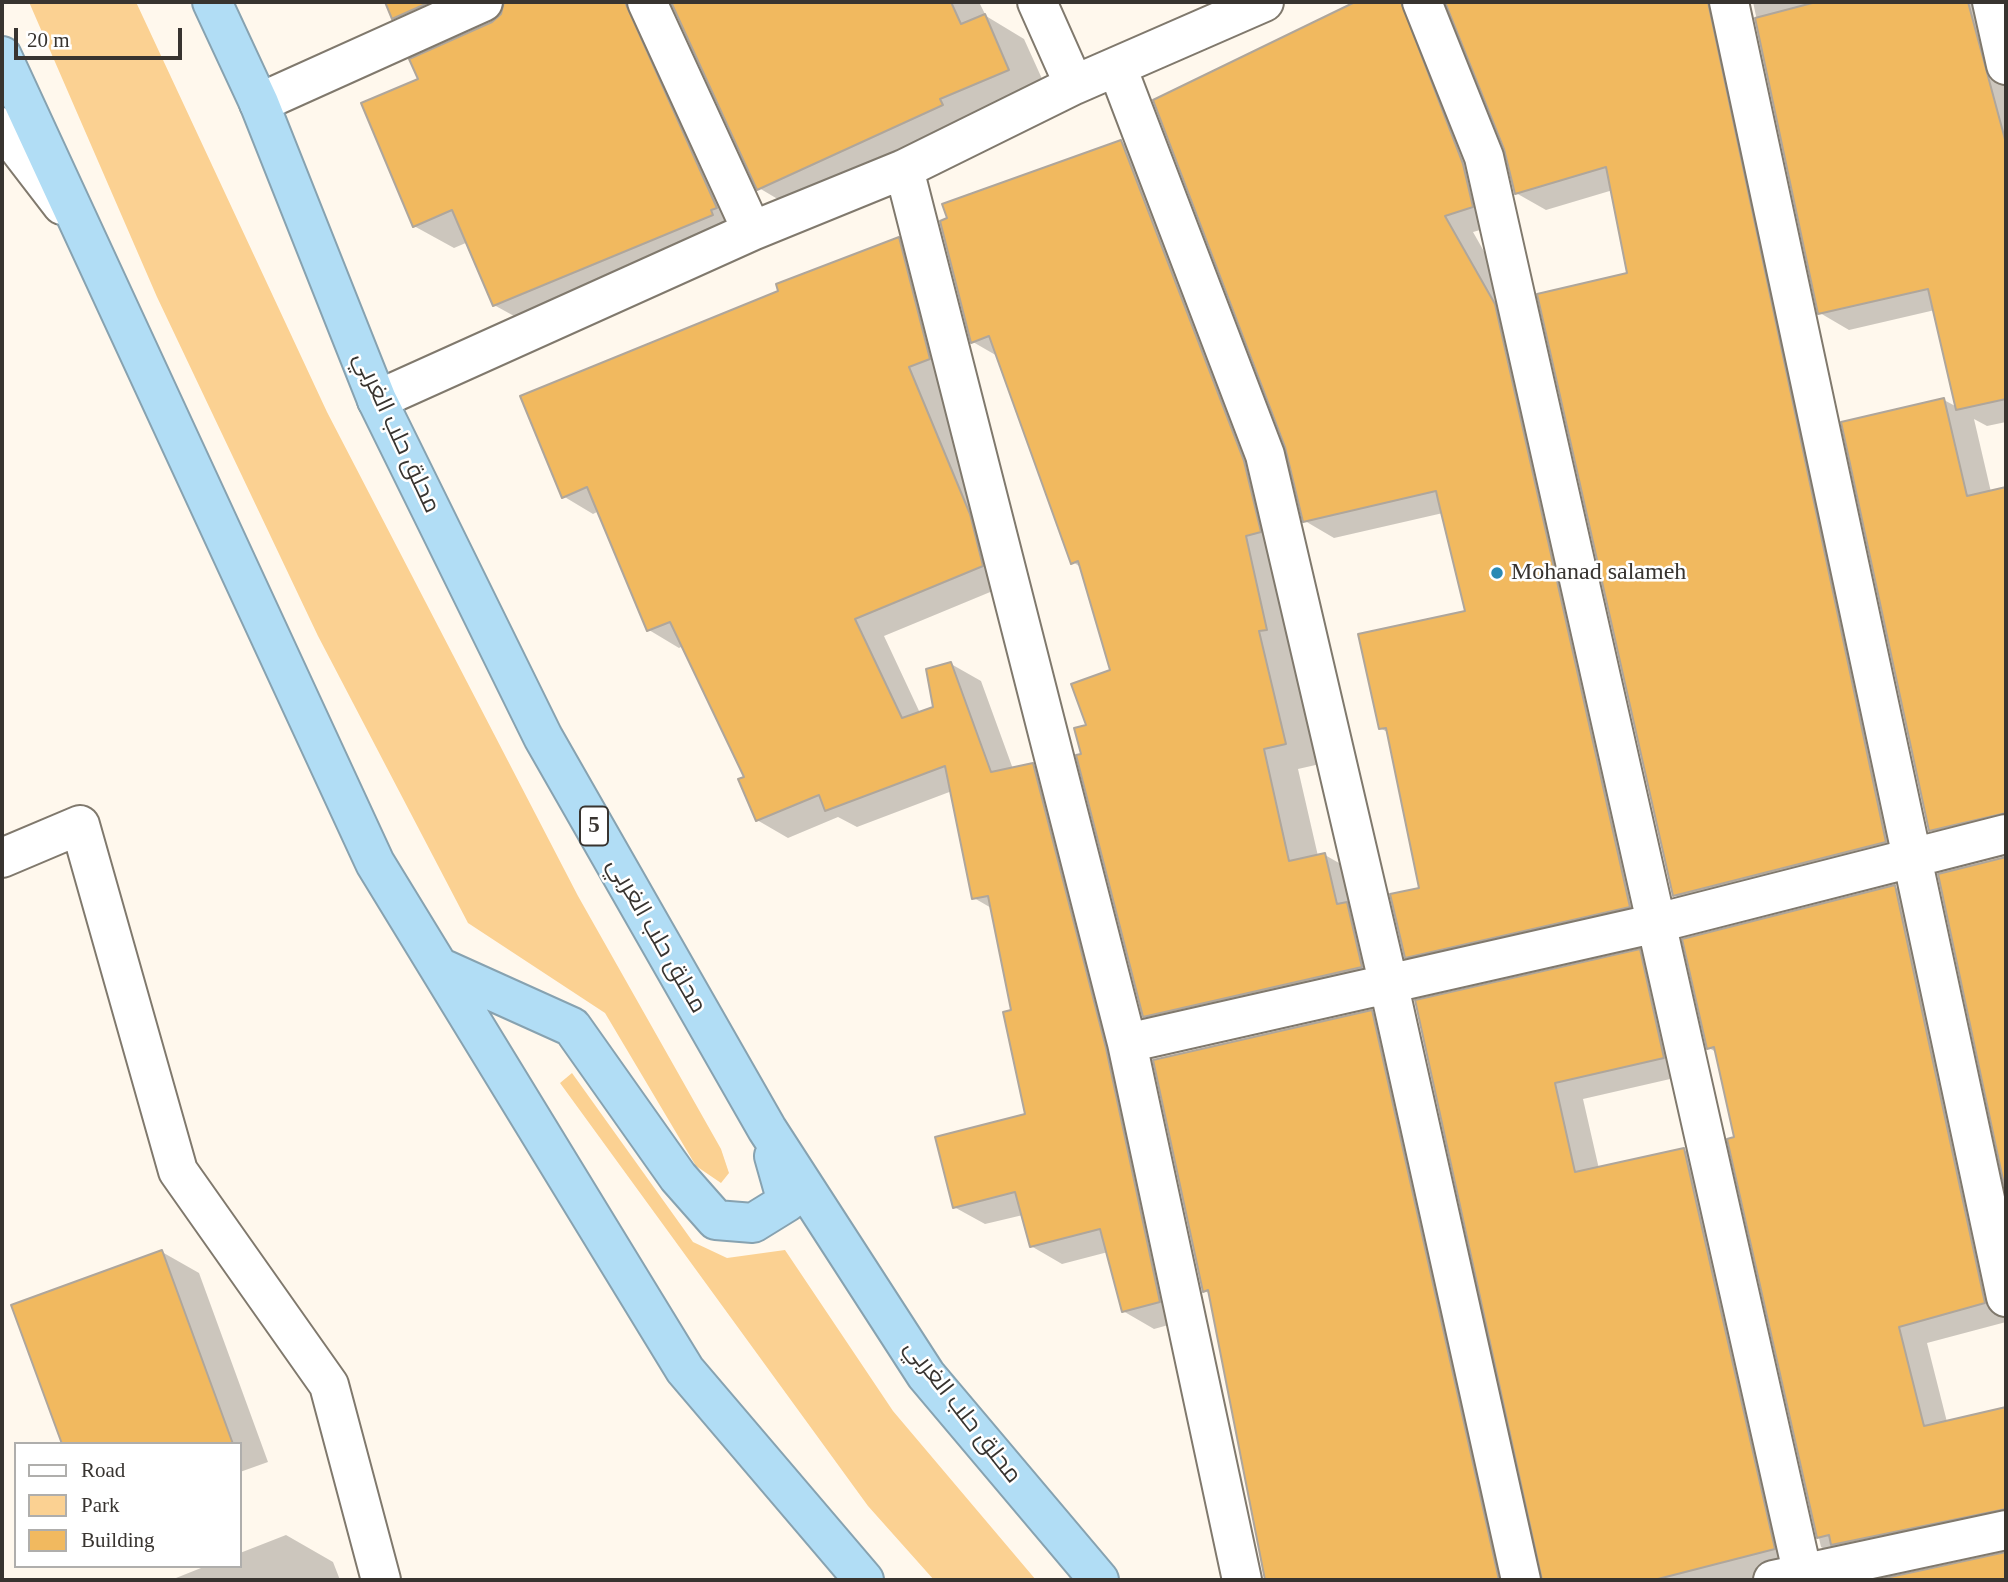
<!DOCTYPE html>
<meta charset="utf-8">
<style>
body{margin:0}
#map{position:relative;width:2008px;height:1582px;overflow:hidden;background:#fff8ed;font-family:"Times New Roman",serif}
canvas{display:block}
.frame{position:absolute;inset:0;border:4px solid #383430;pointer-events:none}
.legend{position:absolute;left:14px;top:1442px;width:228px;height:126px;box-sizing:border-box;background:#fff;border:2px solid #afaeac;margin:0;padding:9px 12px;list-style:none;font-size:21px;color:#383430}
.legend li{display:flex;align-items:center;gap:14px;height:35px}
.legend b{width:35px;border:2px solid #afaeac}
.scale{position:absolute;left:14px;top:28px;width:168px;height:32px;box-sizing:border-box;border:4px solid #383430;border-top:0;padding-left:9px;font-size:21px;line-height:24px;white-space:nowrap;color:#383430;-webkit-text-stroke:5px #fff;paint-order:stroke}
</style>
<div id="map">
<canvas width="2008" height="1582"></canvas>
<div class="frame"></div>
<ul class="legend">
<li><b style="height:9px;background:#fff"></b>Road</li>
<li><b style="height:19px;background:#fbd192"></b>Park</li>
<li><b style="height:19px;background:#f1b95f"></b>Building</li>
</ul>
<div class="scale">20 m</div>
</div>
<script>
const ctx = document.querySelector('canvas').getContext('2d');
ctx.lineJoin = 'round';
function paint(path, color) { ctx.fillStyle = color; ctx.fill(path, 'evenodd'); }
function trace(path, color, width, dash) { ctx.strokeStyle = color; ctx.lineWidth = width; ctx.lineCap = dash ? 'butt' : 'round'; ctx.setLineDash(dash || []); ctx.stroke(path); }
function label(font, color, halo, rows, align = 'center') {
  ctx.font = font + ' "Times New Roman",Cairo,serif'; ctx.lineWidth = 5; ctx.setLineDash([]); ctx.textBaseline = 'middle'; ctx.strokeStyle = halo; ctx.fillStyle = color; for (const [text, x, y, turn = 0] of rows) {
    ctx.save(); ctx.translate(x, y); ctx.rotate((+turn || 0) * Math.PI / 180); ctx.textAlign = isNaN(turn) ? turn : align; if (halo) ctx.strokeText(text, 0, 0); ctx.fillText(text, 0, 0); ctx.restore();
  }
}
const green = new Path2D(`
 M29,2h107l191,410 251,484 143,253 8,24 -8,10 -25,-17 -91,-153 -137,-90 -150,-287 -161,-339z
 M572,1073l121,169 34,16 58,-8 108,161 143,169h-102l-66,-74 -308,-423z`);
const shadow = new Path2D(`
 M387,2h592l7,14 38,23 24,53 -250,119 -39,-23 -84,-182 -7,6 87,218 -221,97 -40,-22 -26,-63 -14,6 -40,-22 6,-146 82,-64 3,-8 -72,32 -39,-22z
 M1359,2h80l63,222 -29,8 51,90 135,601 -223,51 -30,-17 15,-67 -32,-157 -9,-5 87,-116 -24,-99 -109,25 -29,-17 -18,-74 -132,-346z
 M1447,2h298l170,856 -211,54 -30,-17 -44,-621 -17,-84 -67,20 -30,-17 -10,-44z
 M1753,2h253v420l-19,4 -13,-7 17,73 15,-3v346l-46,12 -30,-17 14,-430 13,7 -22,-97 -86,20 -29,-17z
 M1121,142l35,20 123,321 41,281 -22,5 20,87 7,-1 35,20 36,112 -216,49 -36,-20 -56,-290 24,-55 -30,-103 -9,-6 -74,-205 -26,-15z
 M899,239l30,17 30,120 -21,8 62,149 12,50 -128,53 36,77 15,-5 16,-44 30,17 32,88 20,-4 30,18 127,536 -36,10 -31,-18 -15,-59 -46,12 -31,-18 -8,-31 -38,9 -31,-17 73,-92 -14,-104 -20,-102 -19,-11 -22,-107 -95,36 -19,-10 -50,21 -31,-18 -11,-42 -63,-132 -4,2 -30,-18 -50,-119 -6,3 -30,-18 218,-204z
 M1895,887l29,16 82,382v37l-79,21 20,79 59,-13v121l-156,33 -29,-16 -92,-407 7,-2 -20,-86 -7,-4z
 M1639,951l29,17 24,106 -109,25 16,70 85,-19 29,17 74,413h-243l-127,-578z
 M2006,1000v185l-37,-176z
 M1372,1012l29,17 122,551h-256l-56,-286 -7,-3z
 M162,1252l37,21 69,189 -28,10v-28h-176z
 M286,1535l47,27 7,18h-169l35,-14h34v-13z
 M2006,1554v26h-122z`);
const building = new Path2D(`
 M385,2h45l-38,17z
 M504,2h121l92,206 -6,2 2,5 -220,91 -41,-96 -39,17 -52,-124 57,-24 -9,-20 83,-37 9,-8z
 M671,2h280l10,22 24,-10 24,56 -69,29 3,6 -186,85z
 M1355,2h46l62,162 10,43 -28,9 50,88 135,603 -225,51 -15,-64 29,-6 -33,-160 -7,1 -21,-95 107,-23 -27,-111 -2,-9 -133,31 -18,-75 -132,-347z
 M1445,2h263l178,840 -213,54 -136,-602 90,-21 -21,-106 -91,27 -11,-45z
 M1816,2h152l38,141v256l-50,11 -28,-121 -110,25 -63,-296z
 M1121,140l123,321 17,71 -15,4 21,94 -8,1 27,113 -22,5 25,112 36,-8 12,51 10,-2 15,65 -219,50 -67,-262 5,-1 -7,-26 12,-3 -15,-41 39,-14 -32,-109 -7,3 -82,-228 -18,7 -31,-122 7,-3 -5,-14z
 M899,237l31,122 -21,8 61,147 13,52 -128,53 47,99 31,-11 -7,-38 25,-7 40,110 42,-9 73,285 54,254 -38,10 -22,-83 -70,18 -15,-55 -62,16 -18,-71 90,-23 -22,-102 8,-2 -23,-114 -16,3 -27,-133 -120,45 -6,-16 -63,26 -18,-42 6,-2 -74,-155 -23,9 -60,-144 -25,11 -42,-102 258,-105 -2,-7z
 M1944,398l23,98 39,-9v326l-77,18 -88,-409z
 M2006,857v337l-68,-320z
 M1895,885l90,418 -86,24 25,99 82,-19v102l-175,36 -2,-10 -12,3 -90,-399 7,-2 -20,-90 -7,2 -25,-110z
 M1640,949l24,109 -109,25 20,89 109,-24 91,401 -121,31h-112l-127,-580z
 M1372,1010l127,570h-234l-57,-290 -5,2 -50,-232z
 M162,1250l71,194h-171l-51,-139z
 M2006,1552v28h-130z`);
const street = new Path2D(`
 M647,2l105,229
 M1037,2l37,83
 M1422,2l62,155 320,1423
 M1729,2l277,1295
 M1992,2l14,63
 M1117,67l148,388 124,531 132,594
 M259,103l224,-101
 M904,169l223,874 115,537
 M377,400l375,-169 152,-62 170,-84 190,-83
 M2,858l78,-33 98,346 151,214 52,195
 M1127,1043l530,-120 349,-89
 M1773,1580l233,-50`);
const secondary = new Path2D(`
 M2,127l60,78`);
const highway = new Path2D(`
 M212,2l47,101 118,297 166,337 224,392 159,246 173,205
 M2,56l373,807 310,507 179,210
 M439,967l133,60 106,150 38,43 37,3 34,-21 -13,-46`);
const markers = [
 [1497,573,7,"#2a89b4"]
];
const shields = [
 [594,826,28]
];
const shieldNames = [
 ["5",594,826]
];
const streetNames = [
 ["محلق حلب الغربي",396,433,65],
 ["محلق حلب الغربي",656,936,60],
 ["محلق حلب الغربي",962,1412,52]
];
const poiNames = [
 ["Mohanad salameh",1511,573]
];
paint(green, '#fbd192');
paint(shadow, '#0003');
paint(building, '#f1b95f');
trace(building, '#afa69b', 2);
trace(street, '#80796d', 42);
trace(secondary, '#80796d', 42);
trace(highway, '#87a2b0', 42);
trace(street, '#fff', 38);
trace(secondary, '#fff', 38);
trace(highway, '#b1ddf5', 38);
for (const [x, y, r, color] of markers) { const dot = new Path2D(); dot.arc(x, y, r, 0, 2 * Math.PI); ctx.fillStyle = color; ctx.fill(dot); trace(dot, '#fff', 2.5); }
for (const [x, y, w] of shields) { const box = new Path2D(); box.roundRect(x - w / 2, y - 19.5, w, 39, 5); ctx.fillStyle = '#fff'; ctx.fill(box); trace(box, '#383430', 2); }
label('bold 23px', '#383430', null, shieldNames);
label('24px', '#383430', '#fff', streetNames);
label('24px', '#383430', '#fff', poiNames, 'left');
</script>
